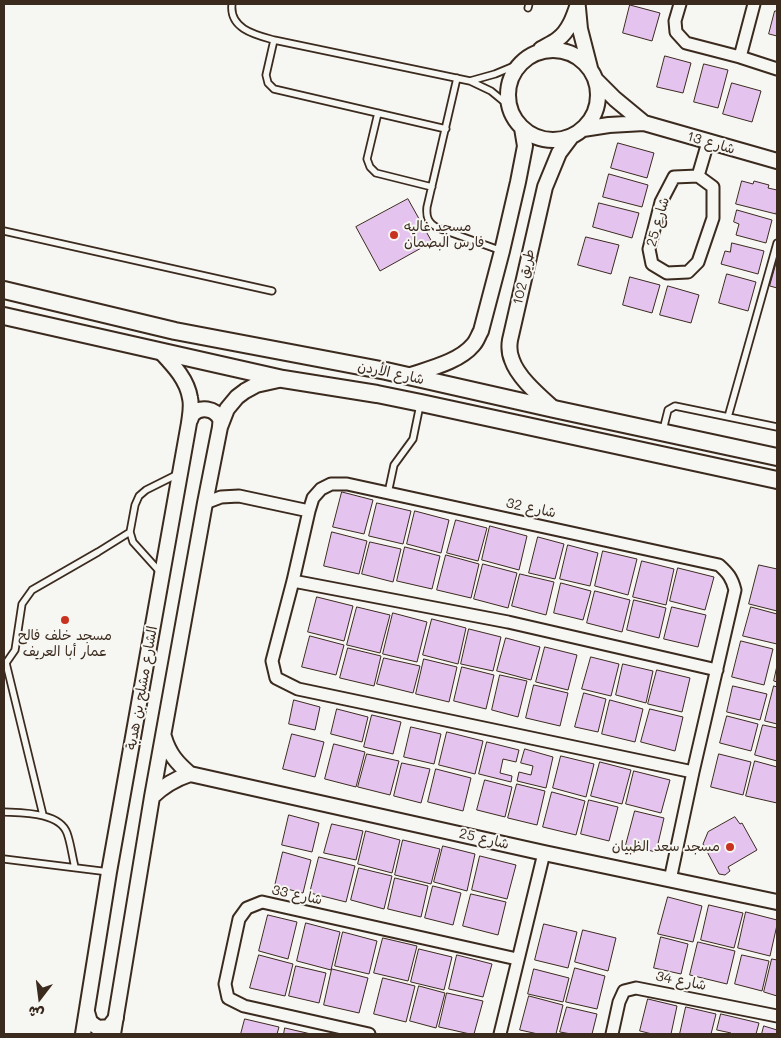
<!DOCTYPE html>
<meta charset="utf-8">
<style>
body{margin:0}
#map{position:relative;width:781px;height:1038px;overflow:hidden;background:#f6f6f2;font-family:Mali,"Playpen Sans Arabic",sans-serif}
canvas{display:block}
.frame{position:absolute;inset:0;border:5px solid #3b2a1e;pointer-events:none}
.north{position:absolute;left:15px;top:973px;width:50px;height:50px;-webkit-text-stroke:4px #f6f6f2;paint-order:stroke;rotate:195deg;font-size:14px;font-weight:700;line-height:20px;text-align:center;color:#3b2a1e}
.north::after{content:'';display:block;margin:auto;width:18px;height:22px;background:#3b2a1e;clip-path:polygon(50% 0,100% 100%,50% 72%,0 100%)}
</style>
<div id="map">
<canvas width="781" height="1038"></canvas>
<div class="frame"></div>
<div class="north">ش</div>
</div>
<script>
const ctx = document.querySelector('canvas').getContext('2d');
ctx.lineJoin = 'round';
function paint(path, color) { ctx.fillStyle = color; ctx.fill(path, 'evenodd'); }
function trace(path, color, width, dash) { ctx.strokeStyle = color; ctx.lineWidth = width; ctx.lineCap = dash ? 'butt' : 'round'; ctx.setLineDash(dash || []); ctx.stroke(path); }
function label(font, color, halo, rows, align = 'center') {
  ctx.font = font + ' Mali,"Playpen Sans Arabic",sans-serif'; ctx.lineWidth = 4; ctx.setLineDash([]); ctx.textBaseline = 'middle'; ctx.strokeStyle = halo; ctx.fillStyle = color; for (const [text, x, y, turn = 0] of rows) {
    ctx.save(); ctx.translate(x, y); ctx.rotate((+turn || 0) * Math.PI / 180); ctx.textAlign = isNaN(turn) ? turn : align; if (halo) ctx.strokeText(text, 0, 0); ctx.fillText(text, 0, 0); ctx.restore();
  }
}
const building = new Path2D(`
 M630,5l30,8 -8,28 -29,-8z
 M775,11h2v25l-8,-2z
 M665,56l26,7 -8,30 -26,-6z
 M704,64l24,6 -10,38 -24,-6z
 M732,83l29,8 -9,31 -29,-8z
 M618,143l36,10 -7,25 -36,-10z
 M609,174l39,11 -6,22 -39,-10z
 M742,181l11,3 1,-3 15,4 -1,3 9,2v19l-1,5 -40,-10z
 M408,199l24,43 -52,29 -24,-44z
 M599,203l40,10 -7,25 -39,-11z
 M737,210l35,10 -6,23 -30,-8 3,-11 -5,-2z
 M586,237l33,8 -8,29 -33,-9z
 M732,243l32,8 -6,23 -37,-10 4,-13 5,1z
 M777,260v28l-7,-2z
 M727,274l29,8 -8,29 -29,-8z
 M630,277l30,8 -8,28 -29,-8z
 M668,286l31,9 -8,28 -31,-8z
 M342,492l31,8 -9,34 -31,-7z
 M377,503l34,8 -8,33 -34,-8z
 M415,511l34,9 -8,33 -34,-9z
 M456,520l31,8 -9,33 -31,-8z
 M490,526l37,10 -8,34 -37,-10z
 M332,532l35,9 -8,33 -35,-8z
 M538,537l26,7 -9,35 -26,-6z
 M370,542l31,7 -8,33 -31,-8z
 M568,545l30,8 -8,33 -30,-7z
 M405,547l35,9 -8,33 -35,-8z
 M603,551l34,8 -9,36 -33,-9z
 M446,555l33,9 -8,34 -34,-8z
 M642,561l32,8 -8,36 -33,-8z
 M483,564l34,9 -9,35 -34,-9z
 M759,565l18,4v42l-28,-7z
 M678,568l36,9 -9,33 -35,-9z
 M520,574l34,8 -8,33 -34,-9z
 M561,583l30,8 -8,29 -29,-7z
 M595,591l35,9 -8,32 -35,-9z
 M317,597l36,9 -9,35 -36,-9z
 M634,600l32,8 -7,30 -32,-8z
 M357,607l33,8 -10,38 -33,-8z
 M672,607l34,8 -8,32 -34,-8z
 M751,607l26,7v30l-34,-8z
 M393,613l34,9 -10,40 -34,-8z
 M432,619l34,9 -8,36 -35,-9z
 M469,629l32,8 -8,34 -32,-7z
 M310,636l34,9 -8,30 -34,-8z
 M506,638l34,9 -9,33 -34,-9z
 M741,641l32,8 -9,36 -32,-8z
 M545,647l32,8 -9,35 -32,-8z
 M348,648l33,8 -7,30 -34,-8z
 M591,657l28,7 -8,32 -29,-7z
 M384,658l36,8 -7,27 -36,-9z
 M424,659l33,8 -8,35 -33,-8z
 M623,664l30,7 -7,32 -30,-8z
 M777,666v16l-3,-1z
 M462,667l32,8 -8,34 -32,-8z
 M657,670l33,8 -8,34 -34,-8z
 M500,675l27,6 -9,36 -26,-7z
 M534,685l34,8 -8,33 -34,-8z
 M733,686l34,8 -7,26 -33,-8z
 M774,686l3,1v37l-12,-3z
 M584,693l22,6 -8,33 -23,-5z
 M294,700l26,7 -5,23 -26,-6z
 M610,700l33,9 -8,33 -33,-8z
 M337,709l31,8 -6,25 -31,-8z
 M650,709l33,8 -8,34 -34,-9z
 M372,715l29,7 -8,32 -29,-7z
 M727,716l31,8 -7,27 -31,-8z
 M763,725l14,3v33l-22,-6z
 M411,727l30,7 -7,30 -30,-7z
 M447,732l36,9 -8,33 -36,-9z
 M292,734l32,8 -9,35 -32,-8z
 M487,742l32,8 -3,12 -13,-3 -3,14 12,3 -1,6 -32,-8z
 M334,744l31,8 -9,35 -31,-8z
 M525,749l28,8 -7,31 -29,-7 2,-9 12,3 2,-9 -12,-3z
 M367,754l32,7 -9,34 -32,-8z
 M719,754l32,8 -8,33 -32,-8z
 M561,756l33,8 -8,33 -33,-9z
 M755,761l22,6v36l-31,-7z
 M600,762l31,8 -9,34 -31,-8z
 M402,763l28,6 -9,34 -27,-7z
 M436,769l35,9 -8,33 -35,-9z
 M634,771l36,9 -9,33 -35,-9z
 M485,780l27,7 -7,30 -28,-7z
 M517,784l28,7 -8,34 -29,-7z
 M552,792l33,9 -9,34 -33,-8z
 M589,800l29,7 -9,34 -28,-7z
 M635,811l29,7 -8,34 -30,-7z
 M289,815l30,8 -7,29 -30,-7z
 M735,817l5,7 2,-1 15,27 -29,17 2,4 -5,4 -6,-1 -16,-30 5,-12z
 M332,824l31,7 -7,29 -32,-7z
 M366,831l34,9 -8,33 -34,-9z
 M403,840l37,9 -9,35 -36,-9z
 M443,846l32,8 -8,37 -33,-9z
 M283,852l28,8 -8,33 -28,-7z
 M480,856l36,9 -9,34 -35,-9z
 M319,857l36,9 -9,36 -36,-9z
 M359,868l33,8 -8,33 -33,-9z
 M395,878l33,8 -7,31 -33,-8z
 M433,886l28,7 -8,32 -28,-7z
 M471,894l35,8 -8,33 -35,-9z
 M668,897l34,9 -9,36 -35,-8z
 M709,905l34,8 -9,35 -33,-8z
 M746,912l31,8v5l-7,31 -32,-8z
 M268,915l29,7 -9,37 -29,-8z
 M306,923l34,9 -9,38 -34,-9z
 M544,924l33,8 -9,36 -33,-8z
 M583,930l33,8 -8,33 -33,-9z
 M343,932l34,9 -8,33 -34,-8z
 M661,937l27,7 -7,30 -27,-6z
 M383,938l34,8 -9,35 -34,-8z
 M698,942l37,9 -8,33 -37,-9z
 M419,949l33,8 -8,33 -33,-8z
 M259,955l34,9 -8,32 -35,-8z
 M457,955l35,9 -9,33 -34,-8z
 M742,955l27,6 -7,30 -27,-7z
 M772,959l5,1v36l-13,-4z
 M296,966l30,7 -7,30 -30,-7z
 M575,968l30,8 -8,33 -31,-7z
 M332,969l36,9 -9,35 -35,-8z
 M534,969l35,9 -6,24 -35,-8z
 M383,978l32,8 -9,36 -32,-8z
 M419,986l26,7 -9,35 -26,-7z
 M447,993l36,8 -9,33h-4l-31,-7z
 M529,996l34,9 -7,29h-18l-18,-4z
 M648,999l29,7 -6,28h-19l-12,-3z
 M567,1007l30,7 -5,20h-21l-11,-2z
 M686,1007l30,7 -5,20h-31z
 M721,1014l38,9 -3,11h-25v-1l-14,-3z
 M245,1019l34,8 -2,7h-36z
 M764,1026l13,4v4h-15z
 M285,1028l26,6h-27z`);
const service = new Path2D(`
 M232,4c-3,25 24,31 42,36l196,41 21,10 17,14
 M528,8l1,-4
 M274,40l-8,35 2,8 6,6 172,40
 M457,78l-30,129c-1,10 1,16 11,21l64,23
 M470,81l25,-7 24,-10
 M378,113l-11,46 3,8 6,6 56,14
 M4,231l268,60
 M728,417l49,-174
 M663,430l5,-20 7,-4 102,21
 M388,493l6,-28 19,-26 7,-34
 M160,572l-27,-30 -3,-10 5,-27 4,-9 7,-6 32,-16
 M4,662l2,1 37,152
 M6,663l9,-13 7,-46 10,-14 66,-38 32,-20
 M4,812c18,1 55,0 63,21 4,11 5,23 8,34
 M4,859l105,13`);
const minor = new Path2D(`
 M680,4l-5,17 1,11 10,11 54,14 37,12
 M740,57l14,-53
 M698,176l15,11v31l-15,44 -10,10 -21,1 -15,-9 -3,-15 12,-47 13,-25z
 M698,176l10,-34
 M205,503l16,-6 18,-1 70,15
 M293,581l215,41 209,48
 M670,880l23,-108 42,-182c-3,-12 -7,-17 -16,-25l-372,-81h-16l-10,5 -8,9 -4,13 -16,70 -21,80 4,17 22,11 395,83
 M369,1034l-125,-28 -16,-8 -3,-14 14,-65 8,-11 15,-6 255,57
 M500,1034l44,-181
 M612,1034l7,-32 5,-11 12,-3 141,28`);
const tertiary = new Path2D(`
 M578,8l2,21 10,39
 M541,49c5,-3 12,-6 17,-10 11,-8 16,-23 20,-35
 M508 95a45 45 0 1 1 90 0a45 45 0 1 1-90 0Z
 M596,80l19,19 29,24
 M583,129l26,-4 35,-2 133,38
 M408,376c20,-7 51,-14 65,-31 4,-4 5,-9 8,-14l21,-80 16,-69 7,-36 -3,-18
 M554,409c-14,-13 -36,-31 -42,-49 -3,-7 -3,-14 -2,-20l35,-153 14,-34 12,-16
 M189,422c1,0 3,-7 3,-7 8,-9 23,-7 28,4 1,2 0,5 0,8
 M164,737c5,17 13,26 26,37l354,79 233,49
 M152,797c12,-12 23,-18 38,-23
 M87,1012l3,10 8,6 11,-1 7,-9
 M83,1034l26,-162 80,-449c1,-8 3,-17 1,-25 -3,-19 -17,-33 -30,-47
 M113,1034l39,-237 53,-294 15,-76 7,-18 10,-12 8,-6 11,-6 27,-6`);
const secondary = new Path2D(`
 M4,290l171,41 211,40 168,38 223,48
 M4,316l279,63 94,15 44,9 356,77`);
const markers = [
 [394,235,5,"#c8321e"],
 [65,620,5,"#c8321e"],
 [730,847,5,"#c8321e"]
];
const streetNames = [
 ["شارع 13",711,143,16],
 ["شارع 25",658,222,-74],
 ["طريق 102",524,277,-77],
 ["شارع الأردن",391,373,12],
 ["شارع 32",531,508,12],
 ["الشارع مشلح بن هدبة",142,688,-80],
 ["شارع 25",484,839,13],
 ["شارع 33",297,895,12],
 ["شارع 34",681,981,11]
];
const poiNames = [
 ["مسجد غاليه",404,227],
 ["فارس البصمان",404,243],
 ["مسجد خلف فالح",65,636,"center"],
 ["عمار أبا العريف",65,652,"center"],
 ["مسجد سعد الظبيان",720,847,"right"]
];
paint(building, '#e5c3ef');
trace(building, '#3b2a1e', 1);
trace(service, '#3b2a1e', 9);
trace(minor, '#3b2a1e', 15);
trace(tertiary, '#3b2a1e', 18);
trace(secondary, '#3b2a1e', 20);
trace(service, '#f6f6f2', 5.5);
trace(minor, '#f6f6f2', 11);
trace(tertiary, '#f6f6f2', 14);
trace(secondary, '#f6f6f2', 16);
for (const [x, y, r, color] of markers) { const dot = new Path2D(); dot.arc(x, y, r, 0, 2 * Math.PI); ctx.fillStyle = color; ctx.fill(dot); trace(dot, '#f6f6f2', 2); }
label('14px', '#3b2a1e', '#f6f6f2', streetNames);
label('14px', '#3b2a1e', '#f6f6f2', poiNames, 'left');
</script>
